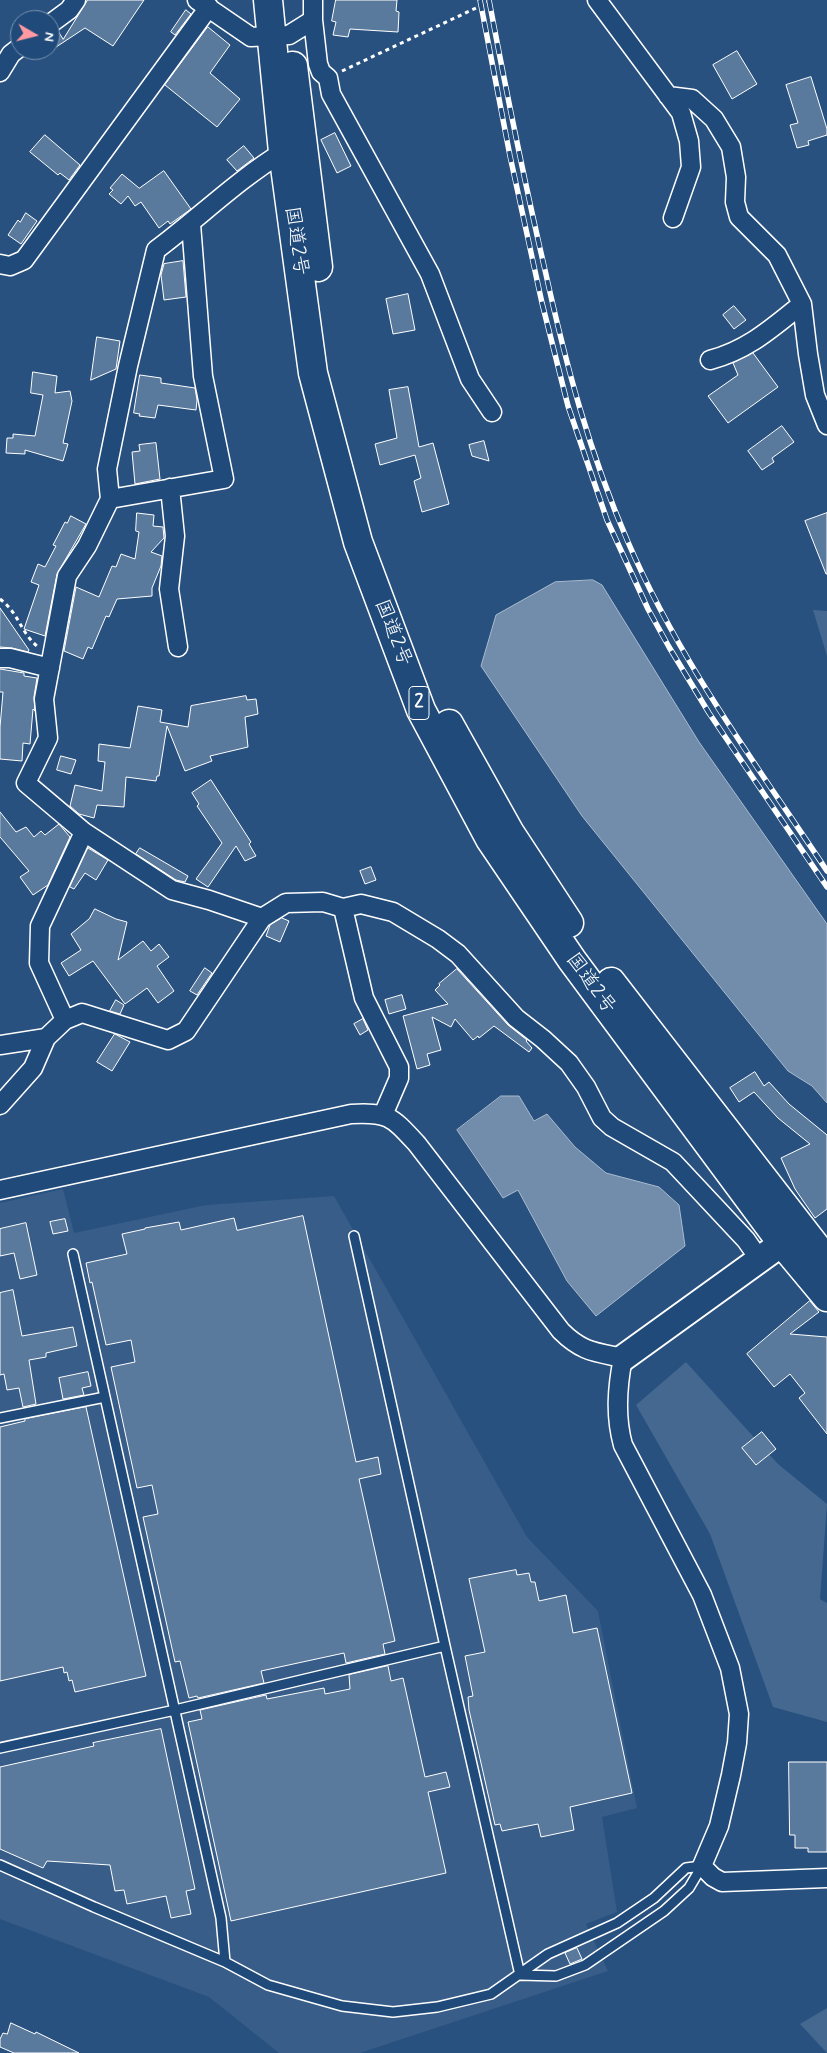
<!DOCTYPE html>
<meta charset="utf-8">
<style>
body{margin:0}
#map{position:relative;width:827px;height:2053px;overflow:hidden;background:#28517f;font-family:Mynerve,sans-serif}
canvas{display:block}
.north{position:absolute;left:10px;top:10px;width:50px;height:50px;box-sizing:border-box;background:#1f4a7a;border:1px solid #7992af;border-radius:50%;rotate:98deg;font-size:14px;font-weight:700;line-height:20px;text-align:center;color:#fff}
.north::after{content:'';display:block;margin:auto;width:18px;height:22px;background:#ff9aa2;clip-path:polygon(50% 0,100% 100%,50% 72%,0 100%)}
</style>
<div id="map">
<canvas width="827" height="2053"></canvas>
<div class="north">N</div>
</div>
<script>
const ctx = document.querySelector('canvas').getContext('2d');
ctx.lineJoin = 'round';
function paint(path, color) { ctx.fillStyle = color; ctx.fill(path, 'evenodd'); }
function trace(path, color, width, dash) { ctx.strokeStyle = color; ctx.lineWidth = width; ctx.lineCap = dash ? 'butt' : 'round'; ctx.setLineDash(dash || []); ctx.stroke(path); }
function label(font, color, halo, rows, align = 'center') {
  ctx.font = font + ' Mynerve,"Klee One",sans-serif'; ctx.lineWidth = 4; ctx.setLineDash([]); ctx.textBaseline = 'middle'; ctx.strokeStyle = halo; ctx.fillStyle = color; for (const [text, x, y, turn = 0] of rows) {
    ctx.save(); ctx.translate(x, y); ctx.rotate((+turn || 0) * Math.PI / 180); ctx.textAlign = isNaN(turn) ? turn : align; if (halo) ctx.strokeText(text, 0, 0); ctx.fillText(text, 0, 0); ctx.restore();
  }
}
const built = new Path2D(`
 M63,1189l11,44 132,-28 128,-9 193,341 71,74 39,197 -35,9 15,95 -31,12 22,47 -248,82h-81l-70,-56 -209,-78v-716z`);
const green = new Path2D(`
 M813,610l14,1v45z
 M686,1362l92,102 49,40 -7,95 7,4v119l-54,-15 -63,-173 -74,-129z
 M827,2008v45l-27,-29z`);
const water = new Path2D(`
 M593,580l9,5 97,157 128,182v179l-15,-17 -24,-15 -206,-255 -101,-150 15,-51 59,-33z
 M501,1096h18l15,25 13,-7 28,33 31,26 53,14 20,18 6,41 -89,70 -29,-35 -49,-91 -15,8 -46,-68z`);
const building = new Path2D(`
 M88,0h56l-31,46 -28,-18 -35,23v-17l8,-3 5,8z
 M336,0h61l-1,11 3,1 -1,20 -48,-3 -2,8 -15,-2 3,-13 -4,-1z
 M186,10l5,4 -16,21 -4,-3z
 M208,27l22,18 -20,28 30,26 -23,28 -52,-42z
 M737,51l20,33 -25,15 -19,-34z
 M811,77l16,52v6l-19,6 1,4 -12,3 -7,-23 8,-2 -12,-38z
 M335,133l16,33 -14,7 -16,-33z
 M45,135l35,30 -11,15 -9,-7 -2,2 -28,-23z
 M244,146l10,12 -17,13 -10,-11z
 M164,171l27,38 -21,15 -2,-3 -9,7 -18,-26 -6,4 -7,-10 -7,8 -12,-10 4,-4 -3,-2 12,-14 17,14z
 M26,213l11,8 -16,23 -13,-9 10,-15 2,2z
 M183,261l3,36 -22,3 -3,-25 3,-11z
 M408,294l7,36 -22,4 -7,-35z
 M734,306l12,14 -12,9 -11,-14z
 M97,337l23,4 -4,28 -25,11z
 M753,353l25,34 -50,36 -20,-27 30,-21 -5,-12z
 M33,372l24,4 -2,17 15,-2 2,10 -9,42 5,1 -5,17 -38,-11v4l-19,-1 1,-15h6v-4l22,2 8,-41 -12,-2z
 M140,375l21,3v5l34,5 2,12 -1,10 -38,-5 -3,13 -16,-2 1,-2 -6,-1z
 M408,387l11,60 14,-4 16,61 -27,8 -8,-31 7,-3 -6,-23 -35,10 -5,-21 22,-6 -8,-48z
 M782,426l12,16 -22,16 2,4 -12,8 -14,-19z
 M484,441l5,20 -17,-5 -3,-11z
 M156,443l4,36 -25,5 -3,-32 8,-1 -1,-6z
 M137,513l17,2 -1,11 10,1 1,11 -13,14 11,4 -1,10 -9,22v8l-35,3 -8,18 -3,-1 -14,33 -4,-2 -5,12 -19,-8 12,-64 23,10 13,-31 4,1 5,-13 14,5 4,-27 -3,-1z
 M827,513v61h-1l-21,-53z
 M71,516l15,8 -29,50 -12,62 -21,-7 15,-44 -8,-3 7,-18 7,3 11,-21 -3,-1 12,-23 2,1z
 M0,608l29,42 -1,2 -16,-4 -12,-1z
 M0,669l24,4v3l13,2 -3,19 1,14 -2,-2 -3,35 -7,-1 -1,18 -22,-2v-32l3,-35h-3z
 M246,696l1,4 9,-1 2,15 -13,3 3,30 -38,9 2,5 -27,10 -18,-45 -8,50h-2l-1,5 -30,-4 -2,30 -27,-2 -3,13 -15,-4 -9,-8 5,-21 27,6 3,-29 -7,-1 1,-17 31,4 8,-42 24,4 -2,12 28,5 3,-21z
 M61,756l15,4 -5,14 -14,-4z
 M211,780l40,62 -2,2 7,12 -11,5 -9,-15 -28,41 -12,-8 26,-36 -25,-37 2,-2 -7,-11z
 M0,812l16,20 10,-5 8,10 7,-6 4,4 14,-11 11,13 -22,48 -15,10 -13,-18 9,-6 -29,-34z
 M88,848l20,12 -12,20 -11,-7 -11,16 -4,-2z
 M140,848l48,28 -3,6 -9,-2 -40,-26z
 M371,867l5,13 -11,4 -5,-13z
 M95,909l21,10 11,3 -9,38 25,-19 8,10 8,-7 10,13 -12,9 17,25 -16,12 -11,-15 -22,16 -32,-43 -24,15 -8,-13 20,-13 -10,-16 18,-15z
 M282,918l7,3 -9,21 -14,-6 4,-11z
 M205,968l7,5 -15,22 -7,-4z
 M457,969l51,56 19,15 -1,1 6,7 -3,4 -35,-26 -15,12 -1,-2 -5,4 -18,-21 -4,8 -19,-10 9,33 -14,4 3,11 -13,4 -14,-53 45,-12 -13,-14 5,-5 -1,-1z
 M402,995l4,14 -17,5 -4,-14z
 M116,1000l8,5 -4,9 -10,-3z
 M363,1019l5,11 -8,5 -6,-11z
 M115,1034l15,8 -18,29 -15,-9z
 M755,1072l9,14 5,-4 20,22 38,31v74l-12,9 -20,-29 -14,-31 29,-14 -32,-26 -24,-26 -15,10 -9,-14z
 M303,1216l53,246 22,-5 3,17 -22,5 36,162 -12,3 2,10 -39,9 -2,-10 -83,18 3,12 -66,15 -1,-2 -8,2 -9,-37 -5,1 -32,-145 15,-3 -6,-29 -15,3 -26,-121 24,-5 -4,-22 -25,5 -14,-63 -2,1 -4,-20 41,-9 -5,-20 23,-5v-1l34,-6 2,8 53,-12 3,12z
 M65,1219l3,12 -15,3 -3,-12z
 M26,1223l11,52 -17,4 -6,-26 -14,3v-27z
 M13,1290l9,46 51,-9 4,19 -31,7v4l-17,3 7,44 -13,3 -4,-19 -12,2 -3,-16 -4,1v-82z
 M810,1301l9,11 -29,22 37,3v97l-28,-36 6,-5 -15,-19 -16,13 -27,-33z
 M88,1372l3,14 -9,2 2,7 -21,4 -4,-21z
 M86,1407l60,269 -71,16 -3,-12 -3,1 -2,-9 -3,1 -1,-6 -63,14v-254l25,-6v-2z
 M762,1432l14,17 -20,16 -14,-17z
 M516,1570l1,5 12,-2 2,9h4l4,19 27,-6 7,38 24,-5 35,165 -62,14 4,23 -33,7 -3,-13 -36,7 -2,-7 -5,1 -26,-115 -1,-13 5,-1 -8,-40 20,-4 -16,-73z
 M388,1666l3,15 12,-3 22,99 21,-5 4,15 -22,5 18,81 -215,48 -43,-199 14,-3 -2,-9 66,-15 1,4 57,-11 1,6 25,-5 -1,-14z
 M161,1729l34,160 -9,2 5,23 -20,4 -5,-22 -39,8 -3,-14 -9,1 -5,-26 -63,-4 -4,7 -43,-19v-82l94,-21 -1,-3z
 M789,1762h38v90h-19v-4h-13v-13h-5z
 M577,1948l5,11 -12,5 -5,-11z
 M11,2023l24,11 1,-2 43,21h-65l-14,-6v-8l3,-6 4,1z`);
const path = new Path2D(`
 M342,71l151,-71
 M0,599c19,14 20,33 38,48`);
const lane = new Path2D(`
 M354,1236l91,410
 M73,1254l32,143
 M0,1418l105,-21 116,521 4,44
 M0,1748l175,-38 270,-64 75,329
 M0,1865l94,42 131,55 43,23 74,21 51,6 44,-5 54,-13 57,-40 69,-31 37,-25 32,-30 16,-2
 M520,1975l36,1 29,-11 79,-54 25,-23 13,-22`);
const street = new Path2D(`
 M197,0l54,37 38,-2 24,-15v-20
 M597,0l84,113 8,28 2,26 -18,51
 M313,20l5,44 3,8 7,6 3,16 99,180 40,105 22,33
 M50,24l19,-14 7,-10
 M0,72l11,-18 9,-7
 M668,96l24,3 22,20 17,28 5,30 -1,25 4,15 38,38 25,49 6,50 7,41 12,30
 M0,264l10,2 14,-6 185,-253
 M710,360c38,-10 62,-32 92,-56
 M170,488l5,48 -6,53 9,58
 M110,499l114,-20 -21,-103 -12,-152
 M0,658h10l40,10
 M343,908l18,-4 32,8 45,27 20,15 58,64 27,21 26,24 17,24 16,31 10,9 61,35 73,78 14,20
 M262,918l-53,-18 -37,-10 -88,-58 -58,-49 22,-45 -4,-39 23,-123 20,-30 23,-47 -3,-30 21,-103 28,-116c43,-32 81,-70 127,-98
 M65,1020l-26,-57 1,-37 44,-94
 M0,1045l46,-7
 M0,1105l33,-37 13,-30 19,-18 17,-7 86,27 18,-9 76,-113 24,-15 37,-1 20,6 21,90 35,69v11l-16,37
 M0,1190l351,-76c38,-2 41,3 66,30l144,187c21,21 34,21 62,27 -6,30 -8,58 0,87l79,150 28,73 9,46 -2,29 -6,32 -12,51 -17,40 11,11 9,5 105,-4`);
const secondary = new Path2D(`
 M623,1358l176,-127`);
const highway = new Path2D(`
 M268,0l15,152 30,221 45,169 63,168 69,129 82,121 210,283 45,54
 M293,66l25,201
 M449,724l61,109 59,90
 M611,982l216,279`);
const rail = new Path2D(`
 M480,0l30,156 32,147 26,103 39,114 41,89 21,38 40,66 118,174
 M489,0c17,90 35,180 56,270 21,95 44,182 83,272 51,119 128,222 199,329`);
const shields = [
 [419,703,20]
];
const shieldNames = [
 ["2",419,703]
];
const streetNames = [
 ["国道2号",295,241,82],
 ["国道2号",392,633,69],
 ["国道2号",590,984,54]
];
paint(built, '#375d88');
paint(green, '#446890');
paint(water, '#718dab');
trace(water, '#aabbcd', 1);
paint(building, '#5a7a9d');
trace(building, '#fff', 1);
trace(lane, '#fff', 12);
trace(street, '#fff', 21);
trace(secondary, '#fff', 29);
trace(highway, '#fff', 31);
trace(path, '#fff', 3, [4, 4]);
trace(lane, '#1f4a7a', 9);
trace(street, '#1f4a7a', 18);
trace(secondary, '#1f4a7a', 25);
trace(highway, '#1f4a7a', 28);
trace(rail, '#fff', 5.5);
trace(rail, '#1f4a7a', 4, [11]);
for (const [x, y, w] of shields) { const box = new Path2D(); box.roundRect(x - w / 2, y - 16.5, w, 33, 4); ctx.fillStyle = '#1f4a7a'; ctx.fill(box); trace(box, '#fff', 1); }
label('bold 19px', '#fff', null, shieldNames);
label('20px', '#fff', '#1f4a7a', streetNames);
</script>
